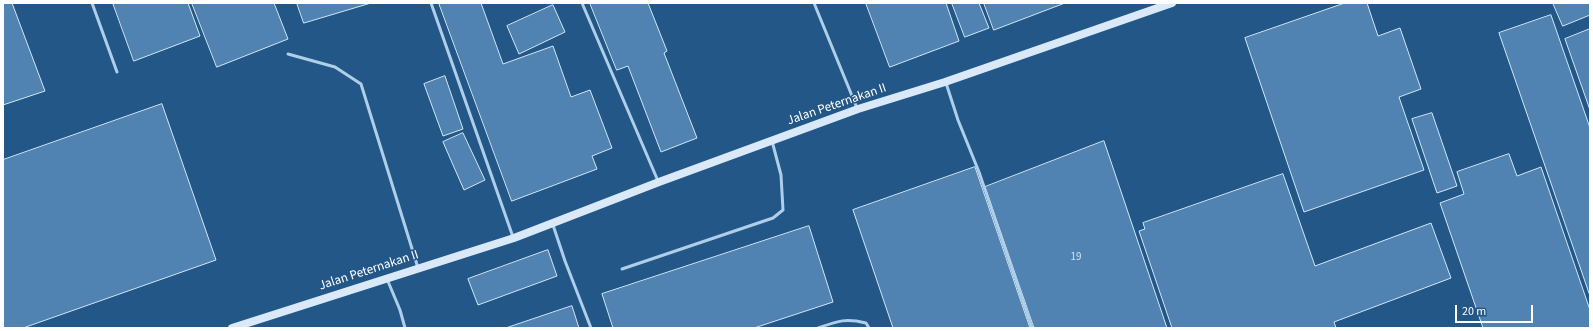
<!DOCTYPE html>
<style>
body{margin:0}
#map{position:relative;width:1593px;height:331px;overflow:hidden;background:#235787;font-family:"Source Sans 3",sans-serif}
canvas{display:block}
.frame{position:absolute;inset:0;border:4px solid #fff;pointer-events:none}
.scale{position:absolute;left:1455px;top:305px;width:78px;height:18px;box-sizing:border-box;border:2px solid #fff;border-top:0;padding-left:5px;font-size:12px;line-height:14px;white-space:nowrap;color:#fff;-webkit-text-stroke:3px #235787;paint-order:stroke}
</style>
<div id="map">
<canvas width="1593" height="331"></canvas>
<div class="frame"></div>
<div class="scale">20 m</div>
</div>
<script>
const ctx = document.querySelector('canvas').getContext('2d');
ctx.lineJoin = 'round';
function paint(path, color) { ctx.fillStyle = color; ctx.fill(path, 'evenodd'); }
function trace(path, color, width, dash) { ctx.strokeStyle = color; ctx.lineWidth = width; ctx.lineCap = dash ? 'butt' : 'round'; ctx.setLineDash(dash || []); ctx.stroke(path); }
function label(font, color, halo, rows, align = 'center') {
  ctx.font = font + ' "Source Sans 3",sans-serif'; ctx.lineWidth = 3; ctx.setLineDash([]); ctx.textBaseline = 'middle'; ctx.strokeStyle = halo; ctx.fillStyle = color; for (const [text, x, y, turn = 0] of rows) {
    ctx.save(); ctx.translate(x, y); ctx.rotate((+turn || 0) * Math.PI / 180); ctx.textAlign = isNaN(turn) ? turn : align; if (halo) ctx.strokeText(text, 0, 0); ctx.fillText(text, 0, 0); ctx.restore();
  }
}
const building = new Path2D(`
 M3,3h9l33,88 -42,14z
 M113,3h75l12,33 -66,25z
 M192,3h82l14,36 -71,28z
 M297,3h74l-67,20z
 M439,3h42l22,61 50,-18 18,51 19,-7 22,58 -20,8 5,13 -85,32z
 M590,3h58l19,48 -3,2 33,85 -36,14 -33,-86 -11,4z
 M866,3h80l13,38 -69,26z
 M952,3h27l10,25 -24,9z
 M984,3h81l-71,27z
 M1345,3h22l11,33 22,-8 21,61 -22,8 25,73 -120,42 -59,-174z
 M1553,3h37v12l-27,11z
 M553,5l12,27 -46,22 -12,-28z
 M1551,15l39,113v168l-91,-263z
 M1590,29v81l-25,-71z
 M445,76l18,53 -20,7 -19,-52z
 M162,104l54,156 -193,68h-20v-168z
 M1432,113l25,73 -20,7 -25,-74z
 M463,133l22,47 -21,10 -21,-48z
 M1104,141l63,187h-133l-49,-141z
 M1509,154l8,22 24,-9 49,143v18h-107l-43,-125 24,-9 -7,-22z
 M975,167l55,161h-137l-40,-118z
 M1283,174l32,92 116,-43 20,55 -117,44 2,6h-164l-33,-97 6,-2 -2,-6z
 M809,226l24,76 -79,26h-141l-11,-34z
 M548,250l9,26 -79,29 -10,-26z
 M572,306l7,22h-73z`);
const lane = new Path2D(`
 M92,3l25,69
 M431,3l82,234
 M582,3l76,178
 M814,3l43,105
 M288,54l47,13 26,17 57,184
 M946,83l12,37 21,52 53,156
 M553,225l12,36 26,67
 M622,269l151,-51 10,-8 -2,-35 -9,-34
 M387,279l13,31 5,18
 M818,328c20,-7 27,-10 48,-5l3,5`);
const secondary = new Path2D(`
 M232,328l282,-90 145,-56 199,-73 87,-27 227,-79`);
const numberNames = [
 ["19",1076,258]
];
const streetNames = [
 ["Jalan Peternakan II",837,105,-19],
 ["Jalan Peternakan II",369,271,-18]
];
paint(building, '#5083b1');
trace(building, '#d2e6f7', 1);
trace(lane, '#aecee9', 3);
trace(secondary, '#d9e9f8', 8);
label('11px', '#d3e0ec', null, numberNames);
label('13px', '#fff', '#235787', streetNames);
</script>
